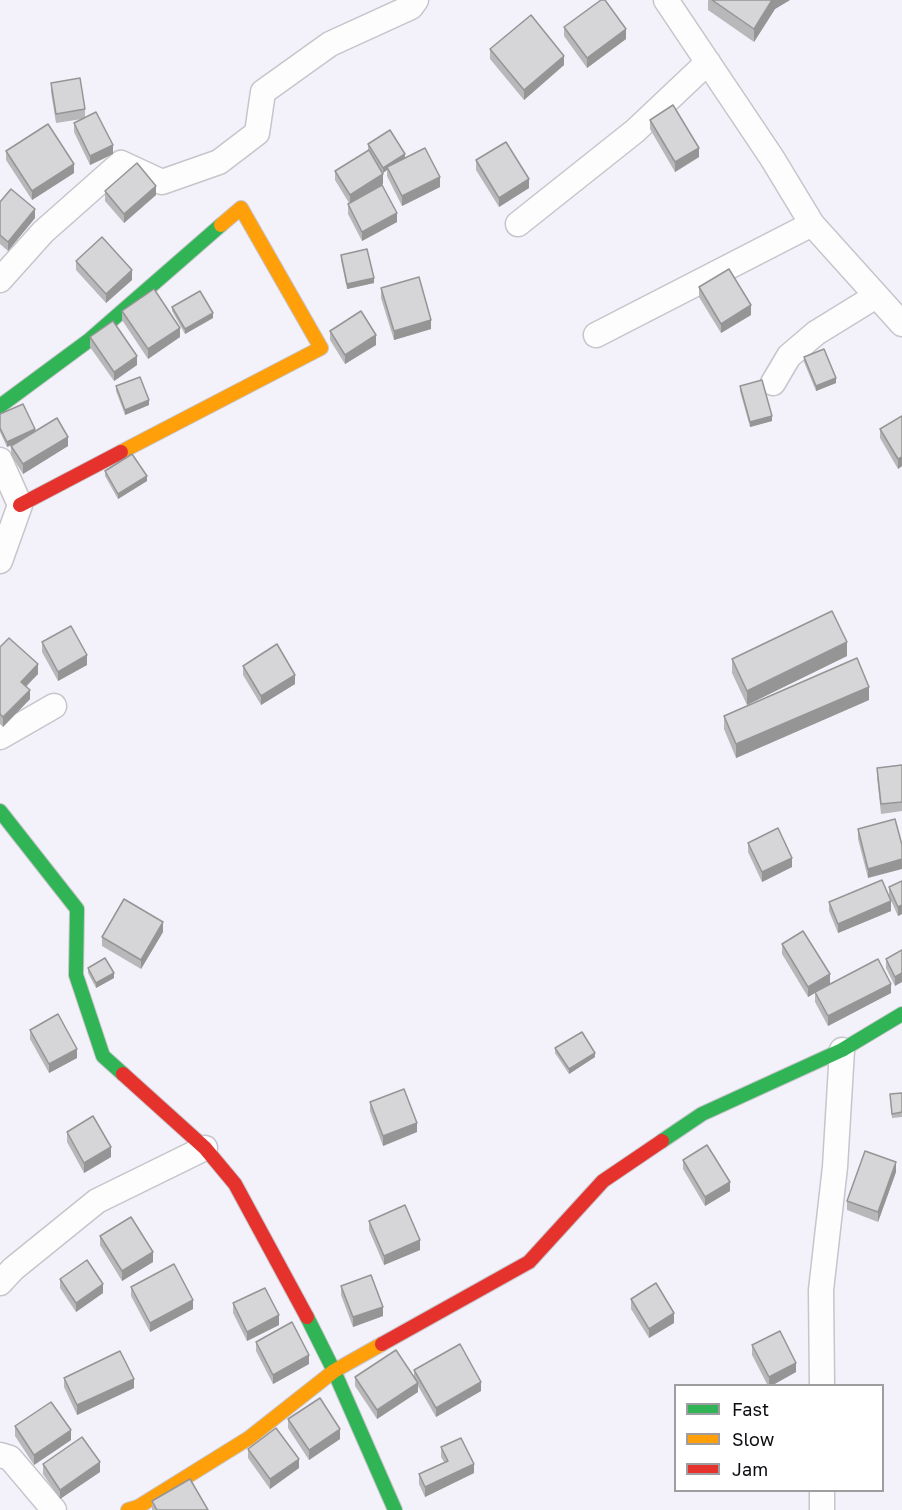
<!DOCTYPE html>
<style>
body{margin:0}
#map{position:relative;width:902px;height:1510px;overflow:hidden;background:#f3f2fa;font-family:"Golos Text",sans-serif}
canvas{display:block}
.legend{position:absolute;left:674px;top:1384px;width:210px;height:108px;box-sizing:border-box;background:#fff;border:2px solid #9e9ea0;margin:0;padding:8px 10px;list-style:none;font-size:18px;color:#0d0d11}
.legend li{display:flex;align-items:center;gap:12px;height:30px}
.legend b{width:30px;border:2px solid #9e9ea0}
</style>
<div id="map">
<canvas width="902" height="1510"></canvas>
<ul class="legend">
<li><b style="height:8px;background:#30b455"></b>Fast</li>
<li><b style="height:8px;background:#ff9f0a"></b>Slow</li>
<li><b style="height:8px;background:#e5322d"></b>Jam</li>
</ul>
</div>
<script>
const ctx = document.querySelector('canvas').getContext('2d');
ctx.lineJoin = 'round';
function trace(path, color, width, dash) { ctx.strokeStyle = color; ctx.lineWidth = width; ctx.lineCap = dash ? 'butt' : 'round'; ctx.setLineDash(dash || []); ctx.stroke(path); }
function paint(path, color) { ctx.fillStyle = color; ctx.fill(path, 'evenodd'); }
const street = new Path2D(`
 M666,0l106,158 40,66 90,100
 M518,224l117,-93 73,-69
 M0,280l43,-48 78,-69 41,19 57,-20 38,-29 6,-41 67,-48 81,-37 5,-7
 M596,335l216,-111
 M773,383l16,-27 27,-23 60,-37
 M0,460l20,45 -20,56
 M0,737l54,-31
 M0,1283l13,-14 84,-68 108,-53
 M822,1386l-1,-96 14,-123 7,-117
 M0,1455l10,3 44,52
 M822,1490v20`);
const fast = new Path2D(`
 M0,406l88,-65 133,-116
 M0,811l77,98 -1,66 27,81 20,18
 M662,1141l40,-27 140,-64 60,-36
 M307,1317l27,54 61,139`);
const slow = new Path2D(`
 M121,452l200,-104 -80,-140 -20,17
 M128,1510l10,-3 111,-69 85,-67 48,-27`);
const jam = new Path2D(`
 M20,505l101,-53
 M123,1074l82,74 30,36 72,133
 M382,1344l147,-82 74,-81 59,-40`);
const wall = new Path2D(`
 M708,0h82l-15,9 -21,33 -46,-32z
 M564,27l62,12 -39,29 -23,-32z
 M490,49l74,16 -40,35 -34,-41z
 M51,83l34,26v9l28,36 -23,11 -16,-33v-9l8,-4 -26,4 -5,-31z
 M650,120l49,37 -24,15 -25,-43z
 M368,144l37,14 35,29 -38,19 -15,-30v-6l-4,3 -15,-24z
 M6,151l68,22 -42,27 -26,-40z
 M476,160l53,28 -30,19 -23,-37z
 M335,171l48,13 -16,10 30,28 -35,19 -14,-27v-10l1,-1 -14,-23z
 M105,191l51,4 -32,28 -19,-22z
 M0,202l35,16 -27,33 -8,-7z
 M341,255l33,28 -27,6 -6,-29z
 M76,261l56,19 -26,23 -30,-33z
 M699,287l52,28 -30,18 -22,-36z
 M381,288l50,41 -37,11 -13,-42z
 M172,307l41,11 -28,16 -13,-23z
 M122,311l58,26 -32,22 -26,-39z
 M330,331l46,14 -31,19 -15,-24z
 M90,337l47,28 -23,16 -24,-34z
 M804,357l32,26 -20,8 -12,-29z
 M116,386l33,19 -24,10 -9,-24z
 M740,386l32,35 -22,6 -10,-36z
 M0,414l35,17 33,15 -45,28 -12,-19v-9l7,-4 -11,5 -7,-15z
 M902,416v50l-4,3 -18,-31v-9z
 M105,471l42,10 -29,18 -13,-23z
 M42,642l45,23 -29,16 -16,-29z
 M0,647l38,27 -12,13 4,12 -27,28 -3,-3z
 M847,656l-100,49 -15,-32v-14z
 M243,666l52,18 -34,21 -18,-30z
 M869,700l-133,58 -12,-29v-13z
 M902,765v46l-21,3 -4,-37v-9z
 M895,819l-27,59 -10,-39v-10z
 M748,843l44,24 -30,15 -14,-30z
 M902,881v33l-4,2 -9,-20v-9z
 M829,902l62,9 -53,22 -9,-22z
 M163,932l-22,37 -39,-23v-9z
 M782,944l48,40 -9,5 70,4 -63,33 -13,-24v-9l-7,4 -26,-43z
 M902,950l-7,36 -9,-18v-9z
 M88,968l26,10 -18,10 -8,-15z
 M30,1030l47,28 -28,15 -19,-34z
 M555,1048l40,9 -26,17 -14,-21z
 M902,1093v24l-10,1 -2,-24z
 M370,1102l47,30 -34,14 -13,-35z
 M67,1132l44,25 -27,16 -17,-31z
 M683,1160l47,31 -25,15 -22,-37z
 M896,1172l-18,50 -31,-12v-9z
 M369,1221l51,29 -36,15 -15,-35z
 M100,1236l53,26 -31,19 -22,-36z
 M60,1279l43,14 -27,19 -16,-24z
 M341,1286l42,30 -30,11 -12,-32z
 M131,1287l62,22 -43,23 -19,-36z
 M631,1299l43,24 -25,15 -18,-29z
 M233,1303l46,22 -32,16 -14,-28z
 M256,1342l53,22 -36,20 -17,-33z
 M752,1345l44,27 -25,14h-3l-16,-31z
 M414,1370l67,21 -45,26 -18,-31v6l-41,27 -22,-33v-9l59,1z
 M64,1378l70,10 -57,27 -13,-28z
 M288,1419l52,20 -31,21 -21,-32z
 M15,1426l56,14 -37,25 -19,-29z
 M441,1447l33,26 -49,24 -6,-13v-10l25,-12 -3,-5z
 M248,1449l51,19 -29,21 -22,-31z
 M43,1464l57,8 -40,27 -17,-25z
 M152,1501l56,9h-56z`);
const shadedWall = new Path2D(`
 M772,0h18l-15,9 -21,33v-13z
 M626,29v10l-39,29v-10z
 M564,56v9l-40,35v-10z
 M113,145v9l-23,11v-9z
 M699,148v9l-24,15v-10z
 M405,154v5l-18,8v3l-4,3v-5z
 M74,164v9l-42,27v-9z
 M383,174v10l-33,20v-9z
 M440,177v10l-38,19v-10z
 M529,179v9l-30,19v-9z
 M156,186v9l-32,28v-9z
 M35,209v9l-27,33v-9z
 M397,213v9l-35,19v-9z
 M132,270v10l-26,23v-9z
 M374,278v5l-27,6v-5z
 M751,305v10l-30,18v-9z
 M213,313v5l-28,16v-5z
 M431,320v9l-37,11v-9z
 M180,328v9l-32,22v-10z
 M376,335v10l-31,19v-9z
 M137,356v9l-23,16v-9z
 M836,378v5l-20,8v-5z
 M149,400v5l-24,10v-5z
 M772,416v5l-22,6v-5z
 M35,429v5l-28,13v-5z
 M68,437v9l-45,28v-10z
 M902,457v9l-4,3v-10z
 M147,476v5l-29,18v-5z
 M847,642v14l-100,49v-14z
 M87,655v10l-29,16v-9z
 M38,664v10l-17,17v-9z
 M295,675v9l-34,21v-9z
 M869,687v13l-133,58v-14z
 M30,690v9l-27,28v-10z
 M792,858v9l-30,15v-10z
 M902,859v10l-34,9v-9z
 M891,901v10l-53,22v-9z
 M902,905v9l-4,2v-9z
 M163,922v10l-22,37v-9z
 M114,973v5l-18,10v-5z
 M902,973v9l-7,4v-9z
 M830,974v10l-22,13v-10z
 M891,984v9l-63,33v-10z
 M77,1049v9l-28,15v-9z
 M595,1053v4l-26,17v-5z
 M417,1123v9l-34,14v-10z
 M111,1147v10l-27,16v-10z
 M896,1162v10l-18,50v-10z
 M730,1182v9l-25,15v-9z
 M420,1240v10l-36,15v-9z
 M153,1252v10l-31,19v-10z
 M103,1284v9l-27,19v-9z
 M193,1300v9l-43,23v-9z
 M383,1307v9l-30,11v-10z
 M674,1313v10l-25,15v-9z
 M279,1315v10l-32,16v-9z
 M309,1355v9l-36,20v-9z
 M796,1363v9l-25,14h-2v-9z
 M134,1379v9l-57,27v-10z
 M481,1382v9l-45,26v-9z
 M418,1383v9l-41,27v-9z
 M340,1429v10l-31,21v-10z
 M71,1430v10l-37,25v-10z
 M299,1459v9l-29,21v-10z
 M100,1462v10l-40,27v-9z
 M474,1464v9l-49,24v-10z`);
const building = new Path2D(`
 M601,0h4l21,29 -39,29 -23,-31z
 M712,0h60l-18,29z
 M531,15l33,41 -40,34 -34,-41z
 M80,78l5,31 -29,5 -5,-31z
 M673,105l26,43 -24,14 -25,-42z
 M96,112l17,33 -23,11 -16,-33z
 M48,124l26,40 -42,27 -26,-40z
 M390,130l15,24 -22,14 -15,-24z
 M506,142l23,37 -30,19 -23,-38z
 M425,148l15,29 -38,19 -15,-29z
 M369,150l14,24 -33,21 -15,-24z
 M137,163l19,23 -32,28 -19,-23z
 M382,185l15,28 -35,19 -14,-28z
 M11,189l24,20 -27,33 -8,-7v-33z
 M102,237l30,33 -26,24 -30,-33z
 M367,249l7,29 -27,6 -6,-29z
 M729,269l22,36 -30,19 -22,-37z
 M419,277l12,43 -37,11 -13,-43z
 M154,289l26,39 -32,21 -26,-38z
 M200,291l13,22 -28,16 -13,-22z
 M361,311l15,24 -31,20 -15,-24z
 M113,321l24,35 -23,16 -24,-35z
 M824,349l12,29 -20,8 -12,-29z
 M140,377l9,23 -24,10 -9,-24z
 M762,380l10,36 -22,6 -10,-36z
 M23,404l12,25 -28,13 -7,-14v-14z
 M902,416v41l-4,2 -18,-30z
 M57,418l11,19 -45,27 -12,-18z
 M132,454l15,22 -29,18 -13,-23z
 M832,611l15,31 -100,49 -15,-32z
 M71,626l16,29 -29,17 -16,-30z
 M9,638l29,26 -17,18 9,8 -27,27 -3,-3v-67z
 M277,644l18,31 -34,21 -18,-30z
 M857,658l12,29 -133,57 -12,-28z
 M902,765v37l-21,2 -4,-36z
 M895,819l7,26v14l-34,10 -10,-40z
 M778,828l14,30 -30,14 -14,-29z
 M882,880l9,21 -53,23 -9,-22z
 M902,881v24l-4,2 -9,-20z
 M124,899l39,23 -22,38 -39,-23z
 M803,931l27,43 -22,13 -26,-43z
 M902,950v23l-7,4 -9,-18z
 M105,958l9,15 -18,10 -8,-15z
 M878,959l13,25 -63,32 -13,-24z
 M58,1014l19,35 -28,15 -19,-34z
 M582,1032l13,21 -26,16 -14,-21z
 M404,1089l13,34 -34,13 -13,-34z
 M902,1093v19l-10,2 -2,-20z
 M93,1116l18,31 -27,16 -17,-31z
 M707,1145l23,37 -25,15 -22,-37z
 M865,1151l31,11 -18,50 -31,-11z
 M405,1205l15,35 -36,16 -15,-35z
 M131,1217l22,35 -31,19 -22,-35z
 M87,1260l16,24 -27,19 -16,-24z
 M174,1264l19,36 -43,23 -19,-36z
 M371,1275l12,32 -30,10 -12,-31z
 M656,1283l18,30 -25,16 -18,-30z
 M265,1288l14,27 -32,17 -14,-29z
 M292,1322l17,33 -36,20 -17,-33z
 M780,1331l16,32 -27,14 -17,-32z
 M460,1344l21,38 -45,26 -22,-38z
 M396,1350l22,33 -41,27 -22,-33z
 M120,1351l14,28 -57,26 -13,-27z
 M320,1398l20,31 -31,21 -21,-31z
 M51,1402l20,28 -37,25 -19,-29z
 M276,1428l23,31 -29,20 -22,-30z
 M82,1437l18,25 -40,28 -17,-26z
 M461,1438l13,26 -49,23 -6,-13 29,-13 -7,-14z
 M190,1479l18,31h-51l-5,-9z`);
trace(street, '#c6c5cb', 27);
trace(fast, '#c6c5cb', 16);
trace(slow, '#c6c5cb', 16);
trace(jam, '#c6c5cb', 16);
trace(street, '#fdfdfe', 24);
trace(fast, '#30b455', 14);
trace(slow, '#ff9f0a', 14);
trace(jam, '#e5322d', 14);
paint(wall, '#b8b7b9');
paint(shadedWall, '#969596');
paint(building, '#d6d5d7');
trace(building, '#969596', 1.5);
</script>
